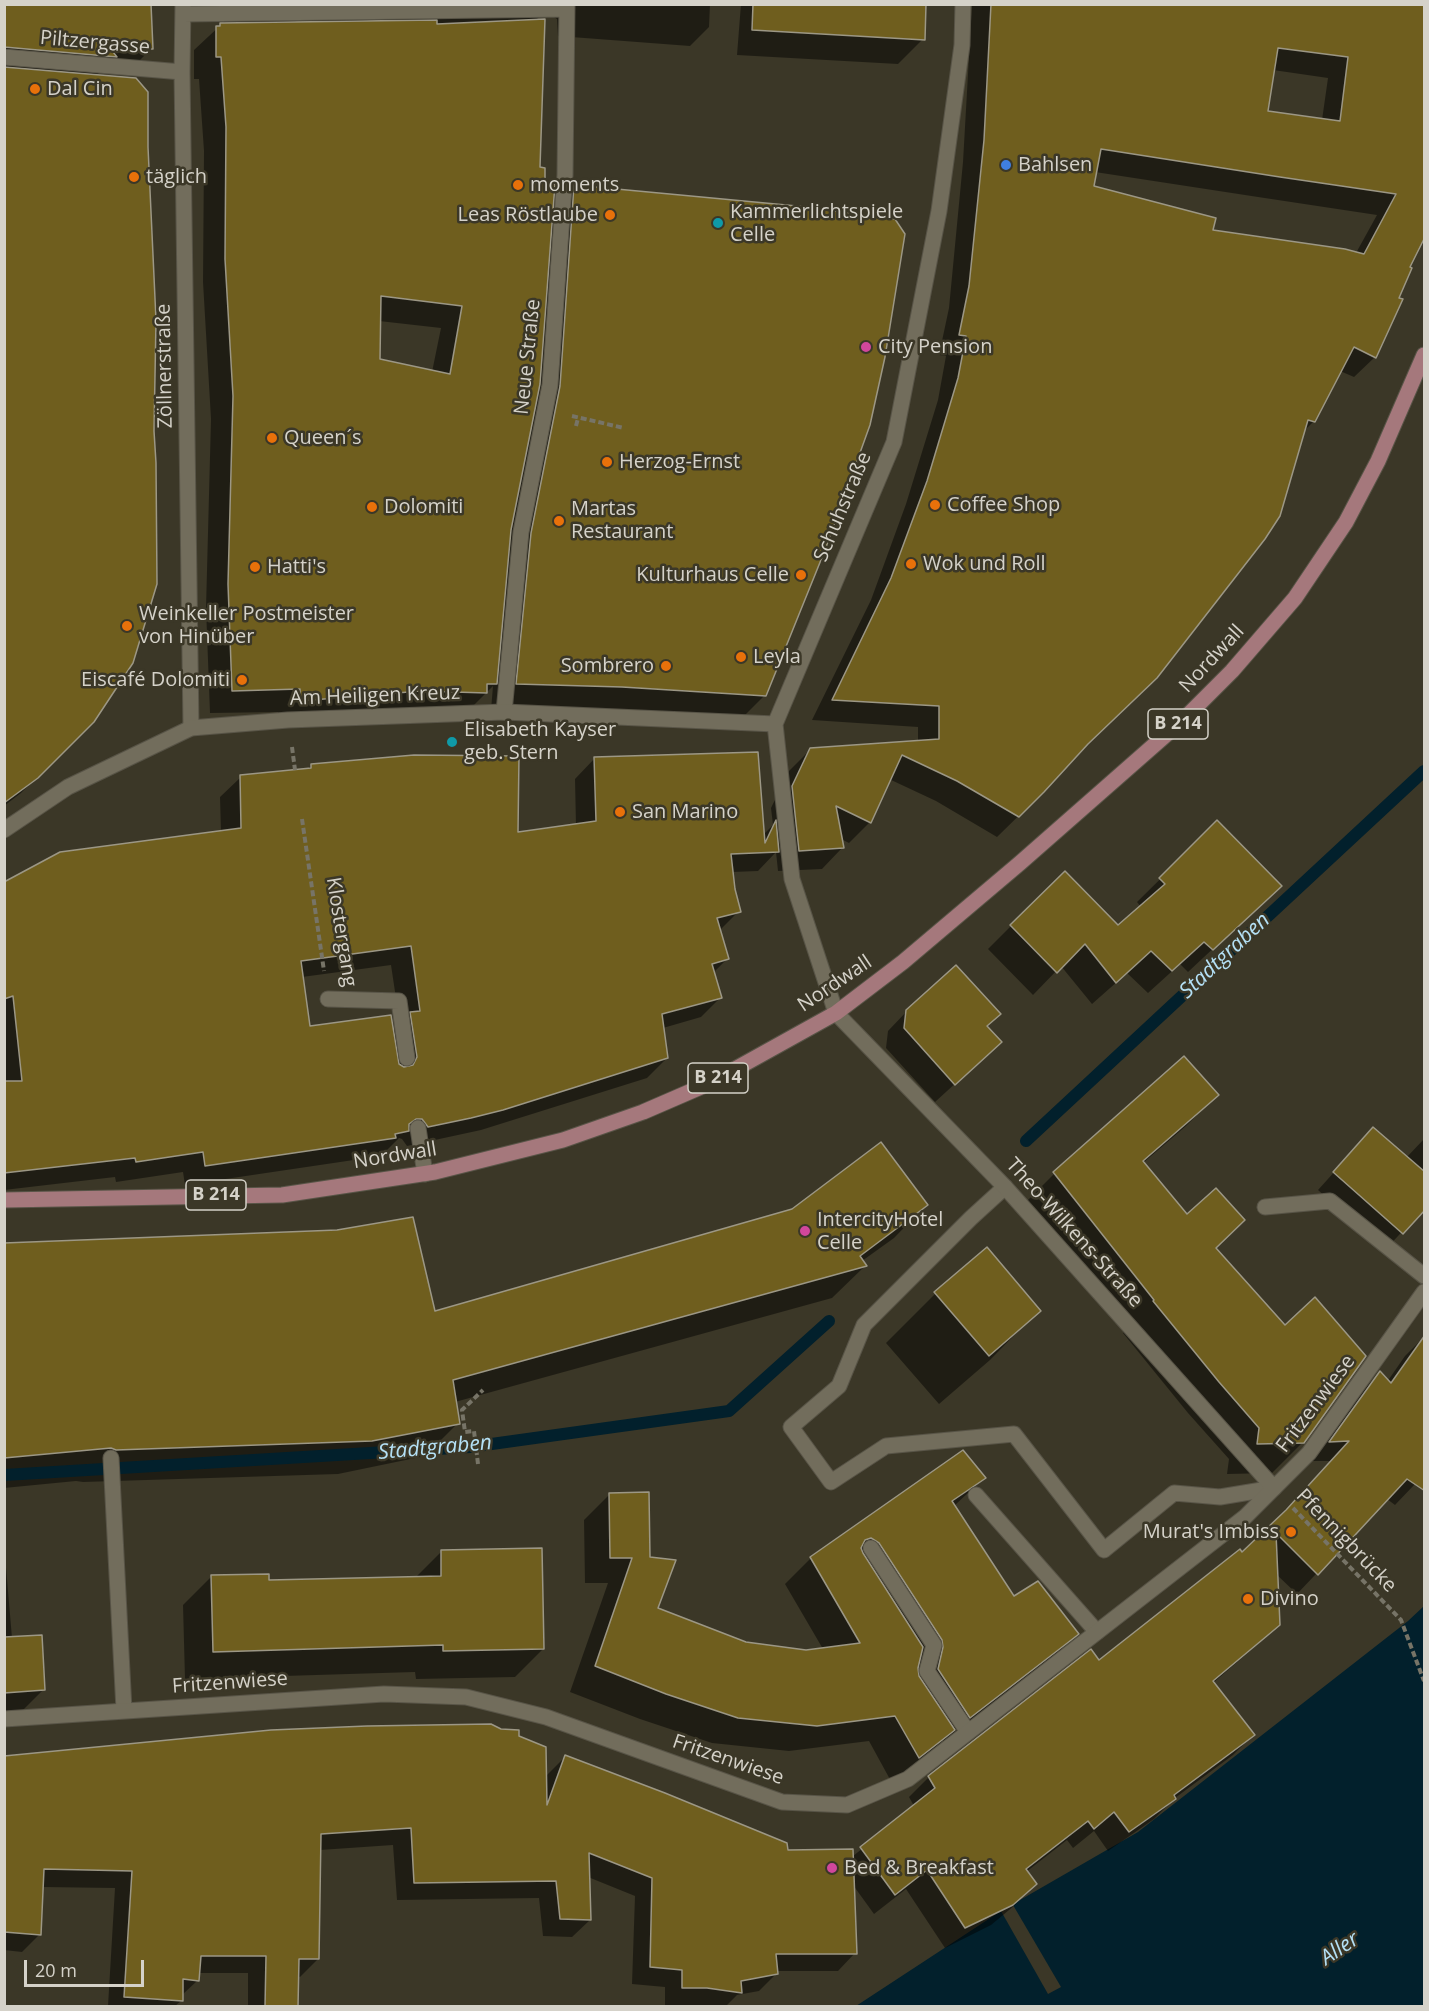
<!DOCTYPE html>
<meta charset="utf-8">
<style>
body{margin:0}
#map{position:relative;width:1429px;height:2011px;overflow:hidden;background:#3b3727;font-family:"Open Sans",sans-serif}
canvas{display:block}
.frame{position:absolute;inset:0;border:6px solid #d5d2c9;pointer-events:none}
.scale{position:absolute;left:24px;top:1960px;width:120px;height:27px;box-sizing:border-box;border:3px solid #d5d2c9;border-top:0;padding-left:8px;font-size:18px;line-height:21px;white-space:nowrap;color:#d5d2c9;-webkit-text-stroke:4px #3b3727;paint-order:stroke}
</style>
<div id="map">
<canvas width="1429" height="2011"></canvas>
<div class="frame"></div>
<div class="scale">20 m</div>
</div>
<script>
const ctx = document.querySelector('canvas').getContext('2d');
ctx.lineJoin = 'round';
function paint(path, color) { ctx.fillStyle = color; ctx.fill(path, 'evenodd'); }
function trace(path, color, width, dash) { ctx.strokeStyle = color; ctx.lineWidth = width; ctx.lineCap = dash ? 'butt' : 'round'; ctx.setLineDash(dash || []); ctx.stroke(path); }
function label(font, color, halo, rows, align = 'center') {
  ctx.font = font + ' "Open Sans",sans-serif'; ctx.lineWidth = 5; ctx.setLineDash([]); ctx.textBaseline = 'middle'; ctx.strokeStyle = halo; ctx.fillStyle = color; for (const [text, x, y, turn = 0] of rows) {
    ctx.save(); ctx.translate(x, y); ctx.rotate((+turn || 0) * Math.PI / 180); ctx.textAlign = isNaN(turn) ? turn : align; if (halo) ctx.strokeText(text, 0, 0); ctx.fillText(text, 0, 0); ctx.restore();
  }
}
const water = new Path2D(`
 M1424,1606v400h-568l145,-95 137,-79 270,-211z`);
const pier = new Path2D(`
 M1013,1905l48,82 -13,7 -47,-83z`);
const shadow = new Path2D(`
 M4,4l147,45 -22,22 -27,-1 -6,6 -3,645 -72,72 -17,13z
 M204,4h506l-1,23 -19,19 -132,-10 -1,-17 -9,-6 -6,1 -7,7 3,148 13,41 24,-23 190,508 -27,27 -247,-12 2,-24 -20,20 -195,17v-11l-68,1 -4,-105 5,-189 -8,-137 1,-131 -5,-72h-5v-29l30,-28h-21zM379,321l62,7 -9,44 -53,-12z
 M741,4h184l-2,35 -25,25 -161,-9z
 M972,4h452l-17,264 -32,89 -21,20 -14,-6 -26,50 -11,11 -223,319 -36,40 -47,46 -61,-36 -47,-22 -19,43 -21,21 -8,-4 1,9 -20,21 -44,2 -2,-19 -18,19 -26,1 7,39 -20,20 9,27 -15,15 8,24 -20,20 -38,11 4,30 -20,20 -166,52 -74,16 -5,-7 -3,-1 -12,12 -7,2 -6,5 -189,28 -2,-13 -67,10 -1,-5 -111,13v-306l217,-52 -1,-35 21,-20 65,-7 6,-5 204,69 60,-8 -1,-47 20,-21 168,77 10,-10 -2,-17 18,-37 21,-21 108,-8v-15l-106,-7 59,-120 35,-96 32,-104 8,-44 -7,-1 10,-47 14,-146zM1273,70l55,8 -6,42 -56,-8zM1095,172l163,25 119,18 -21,38 -145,-21 -119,-45zM391,965l9,60 -8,8 -83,-6 -7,-50z
 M1217,823l63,63 -92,86 -8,-8 -32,29 -21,-20 -35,31 -31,-38 -28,29 -45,-46 23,-23 107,1 23,-20 -4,-5z
 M907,1011l79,16 -5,33 -46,42 -49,-54 2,-17z
 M1217,1095l-31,31 -43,37 142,164 18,115 -31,31 -45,1 2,-15 -41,-46 -65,-80 1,-1 -100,-128 31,-31z
 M1373,1129l33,29 18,-19v69l-39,42 -67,-60z
 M926,1205l-32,33 -32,23 3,5 -33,32 -377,104 3,21 -33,33 -87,18 -255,8 -7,-1 -72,7v-244l430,69z
 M935,1294l104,16 -49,50 -51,44 -53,-61z
 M1424,1337l-9,147 -20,21 -8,-6 -90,95 -21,-20 2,50 -21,21 -44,38 40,52 -20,20 -58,43 -21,21 -46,32 -14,-20 -21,17 -6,-8 -41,32 9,12 -20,21 -24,20 -46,23 -39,-59 -32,25 -21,-29 2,68 -17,18h-61v2l-18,18 -22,4 -11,11 -61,-1v-18l-33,-3 3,-88 -47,-19 2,43 -18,17 -29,-1 -4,-38 -142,2 -4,-55 -73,5 -2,109 -18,18 -3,-1v30h-49v-33h-50v7l-17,16v5l-6,5h-67l7,-118 -73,-1 -2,47 -18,18 -18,-2v-193l514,-20 27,40 20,-20 221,94 66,6 62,-51 -5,-9 20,-20 169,-115 144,-108 90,-93h-21l49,-68 20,-20 7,9 18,-26z
 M984,1478l-30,28 60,92 63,36 -26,25 -107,84 -1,-3 -16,16 -35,27 -23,-42 -80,10 -77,-8 -72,-24 -70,-27 38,-109h-23l-1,-63 26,-26 39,65 7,49 89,36 61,7 17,-2 -38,-65 26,-26z
 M4,1544l8,94 32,51 -27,27 -13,1z
 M441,1552l102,97 -28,28 -99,2 -1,-7 -230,7 -2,-74 28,-28 56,5 148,-4z`);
const stream = new Path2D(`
 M1026,1141l398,-370
 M4,1475l466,-28 259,-36 100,-90`);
const building = new Path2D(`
 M4,4h147l2,45 -43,-1 7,9 -113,-10z
 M753,4h173l-1,36 -173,-10z
 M991,4h434v233l-15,30 2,1 -13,30 4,1 -27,59 -22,-11 -39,75 -7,-2 -28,96 -15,23 -108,139 -69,66 -44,48 -25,25 -62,-36 -55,-26 -31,68 -35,-17 8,42 -45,3 -7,-65 18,-38 129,-9v-33l-107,-6 59,-122 36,-97 31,-103 8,-42 -7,-1 10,-49 15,-146zM1278,48l70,9 -8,64 -72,-10zM1101,149l179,28 116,17 -32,60 -19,-5 -132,-19 3,-12 -122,-32z
 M545,19l-5,148 5,1v15l10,1 -15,200 -29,146 -14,154h-10v9l-66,-2 -121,10v-12l-68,2 -4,-107 5,-188 -8,-137 1,-132 -5,-70h-5v-31h4v-3l217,-3v4zM381,296l81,10 -12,68 -70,-15z
 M4,67l132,11 12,14v55l8,173 -2,111 2,32 1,121 -24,79 -39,59 -56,56 -34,25z
 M574,185l223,21 98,13 10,15 -20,123 -15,68 -45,125 -59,146 -144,-9 -106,-3 15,-151 29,-147z
 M758,752l7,91 11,-23 3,32 -48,2 4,35 6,23 -24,6 12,41 -17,5 10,34 -60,16 6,44 -165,52 -32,8 -43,9 -6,-8h-6l-7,5v7l-14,3 1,4 -191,28 -2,-14 -67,10 -1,-4 -131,15v-92h18l-9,-85 -9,3v-117l56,-30 181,-24 -1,-53 71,-7v-4l103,-9 105,1 -1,76 78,-11 -2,-64zM411,946l9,65 -10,1 7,45 -4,8 -9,2 -5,-3 -8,-49 -81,11 -9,-65z
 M1217,820l65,66 -69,64 -9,-8 -32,29 -21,-20 -35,32 -31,-39 -28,29 -47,-48 55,-54 53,54 47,-41 -6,-6z
 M956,965l45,49 -14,12 15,16 -47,43 -51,-57 2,-18z
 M1184,1056l35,39 -76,66 44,53 29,-26 29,32 -29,28 69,77 30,-28 51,59 -62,87 -47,1 2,-16 -40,-46 -66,-81 1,-1 -101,-128z
 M1373,1127l52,45v38l-22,24 -70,-62z
 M881,1142l47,63 -68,51 7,10 -414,114 7,44 -88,17 -256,9 -5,-2 -107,10v-215l333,-13 76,-13 22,94 357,-102z
 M987,1247l54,64 -52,45 -55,-64z
 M1425,1335v156l-18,-12 -89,96 -42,-42 4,92 -67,56 42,54 -81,60 2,4 -47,33 -15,-20 -20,17 -6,-8 -62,48 11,15 -24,21 -48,23 -38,-58 -32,25 -35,-48 75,-59 -7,-12 163,-127 8,11 141,-111 2,3 44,-42 63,-69 -20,1 51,-71 11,12z
 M963,1450l23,28 -34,23 62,95 24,-15 41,53 -109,84 -32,-49 5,-22 -1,-7 -63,-97 -8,-5 -6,2 -4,8 2,5 60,94 -5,21 1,8 36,54 -36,28 -24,-42 -78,10 -79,-8 -72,-24 -71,-28 37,-108h-22l-1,-65 40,-1 1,65 26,3 -18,48 88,34 60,8 54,-7 -50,-86z
 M542,1548l2,101 -101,2v-6l-230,7 -2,-77 58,-1v6l172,-4v-26z
 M42,1635l3,55 -41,3v-56z
 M491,1724l10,5 18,1v6l27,11 1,58 18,-50 100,38 122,50 1,7 65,-1 4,105h-81l2,20 -37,7 1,12 -35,-5h-25v-18l-32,-3 2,-89 -63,-25 2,67 -31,-1 -4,-38 -142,2 -3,-55 -90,6 -2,125h-20l-1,48h-33l1,-51h-65l-2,25 -16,-2v22l-59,-4 8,-126 -88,-2 -3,66 -37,-3v-176l267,-26 96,-4z`);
const path = new Path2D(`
 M572,416l52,12
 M576,426l2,-8
 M292,747l3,23
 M302,819l22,152
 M478,1464l-4,-33 -9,1 -3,-22 21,-20
 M1293,1508l108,112 23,61`);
const service = new Path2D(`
 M328,999l71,2 8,57
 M418,1128l7,46
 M1005,1187l-34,31 -107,107 -25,61 -48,41 40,55 55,-36 128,-12 90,116 70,-57 46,4 54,-9
 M1265,1207l65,-6 94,75
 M111,1458l13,252
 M976,1495l121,137
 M871,1548l63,97 -7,26 41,61`);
const pedestrian = new Path2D(`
 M183,4l-1,68 9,656
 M183,14l384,-5
 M4,57l178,15
 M504,712l17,-180 29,-147 15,-210 2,-171`);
const minor = new Path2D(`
 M963,4l-1,41 -23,166 -45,231 -119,282 17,155 44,134 169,174 269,301
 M4,830l64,-43 123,-59 97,-8 216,-8 271,12
 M4,1719l380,-25 82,3 80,20 236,85 65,3 61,-26 337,-262 64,-64 115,-161`);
const primary = new Path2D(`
 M4,1200l278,-5 153,-23 128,-32 80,-28 67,-29 126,-70 67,-51 117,-99 165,-145 47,-47 63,-73 51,-76 32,-61 46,-106`);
const markers = [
 [35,89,6,"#e8710a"],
 [1006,165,6,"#3f7fe0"],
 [134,177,6,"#e8710a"],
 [518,185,6,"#e8710a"],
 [610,215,6,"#e8710a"],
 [718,223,6,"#0f9aa8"],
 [866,347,6,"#d1479c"],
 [272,438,6,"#e8710a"],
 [607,462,6,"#e8710a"],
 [935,505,6,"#e8710a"],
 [372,507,6,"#e8710a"],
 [559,521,6,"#e8710a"],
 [911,564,6,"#e8710a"],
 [255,567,6,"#e8710a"],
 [801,575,6,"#e8710a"],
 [127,626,6,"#e8710a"],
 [741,657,6,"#e8710a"],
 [666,666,6,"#e8710a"],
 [242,680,6,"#e8710a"],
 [452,742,6,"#0f9aa8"],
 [620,812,6,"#e8710a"],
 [805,1231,6,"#d1479c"],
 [1291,1532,6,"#e8710a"],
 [1248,1599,6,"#e8710a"],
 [832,1868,6,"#d1479c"]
];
const shields = [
 [1178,724,60],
 [718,1078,60],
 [216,1195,60]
];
const shieldNames = [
 ["B 214",1178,724],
 ["B 214",718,1078],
 ["B 214",216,1195]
];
const streetNames = [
 ["Piltzergasse",95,43,5],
 ["Neue Straße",528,357,-84],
 ["Zöllnerstraße",165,366,-91],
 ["Schuhstraße",843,507,-67],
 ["Nordwall",1212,659,-47],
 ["Am Heiligen Kreuz",375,696,-2],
 ["Klostergang",341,932,81],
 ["Nordwall",835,984,-34],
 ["Nordwall",395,1156,-9],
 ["Theo-Wilkens-Straße",1074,1233,48],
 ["Fritzenwiese",1316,1404,-53],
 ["Pfennigbrücke",1346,1541,46],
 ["Fritzenwiese",230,1683,-4],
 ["Fritzenwiese",728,1760,19]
];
const poiNames = [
 ["Dal Cin",47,89],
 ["Bahlsen",1018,165],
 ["täglich",146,177],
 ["moments",530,185],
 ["Kammerlichtspiele",730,212],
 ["Celle",730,235],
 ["Leas Röstlaube",598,215,"right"],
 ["City Pension",878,347],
 ["Queen´s",284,438],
 ["Herzog-Ernst",619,462],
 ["Coffee Shop",947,505],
 ["Dolomiti",384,507],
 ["Martas",571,509],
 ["Restaurant",571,532],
 ["Wok und Roll",923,564],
 ["Hatti's",267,567],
 ["Kulturhaus Celle",789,575,"right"],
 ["Weinkeller Postmeister",139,614],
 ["von Hinüber",139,637],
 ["Leyla",753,657],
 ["Sombrero",654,666,"right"],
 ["Eiscafé Dolomiti",230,680,"right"],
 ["Elisabeth Kayser",464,730],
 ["geb. Stern",464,753],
 ["San Marino",632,812],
 ["IntercityHotel",817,1220],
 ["Celle",817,1243],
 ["Murat's Imbiss",1279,1532,"right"],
 ["Divino",1260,1599],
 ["Bed & Breakfast",844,1868]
];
const waterNames = [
 ["Stadtgraben",1225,956,-43],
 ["Stadtgraben",435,1448,-5],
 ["Aller",1340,1949,-34]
];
paint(water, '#02202c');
paint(pier, '#3b3727');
paint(shadow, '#0007');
trace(stream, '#02202c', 12);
paint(building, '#6f5e1e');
trace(building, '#9c9785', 1.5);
trace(service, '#585447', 17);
trace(pedestrian, '#585447', 17);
trace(minor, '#585447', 17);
trace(primary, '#585447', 17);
trace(path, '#777467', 4, [6, 3]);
trace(service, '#726d5c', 15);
trace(pedestrian, '#726d5c', 15);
trace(minor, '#726d5c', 15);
trace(primary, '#a5787c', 15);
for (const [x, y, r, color] of markers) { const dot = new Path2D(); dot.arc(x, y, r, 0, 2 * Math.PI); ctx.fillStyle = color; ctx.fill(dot); trace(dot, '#3b3727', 2); }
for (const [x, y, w] of shields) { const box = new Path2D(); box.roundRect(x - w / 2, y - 15, w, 30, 4.5); ctx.fillStyle = '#3b3727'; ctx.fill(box); trace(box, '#d5d2c9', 1.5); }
label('bold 18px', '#d5d2c9', null, shieldNames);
label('20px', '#d5d2c9', '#3b3727', streetNames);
label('20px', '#d5d2c9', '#3b3727', poiNames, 'left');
label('italic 21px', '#b4e0f5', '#3b3727', waterNames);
</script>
